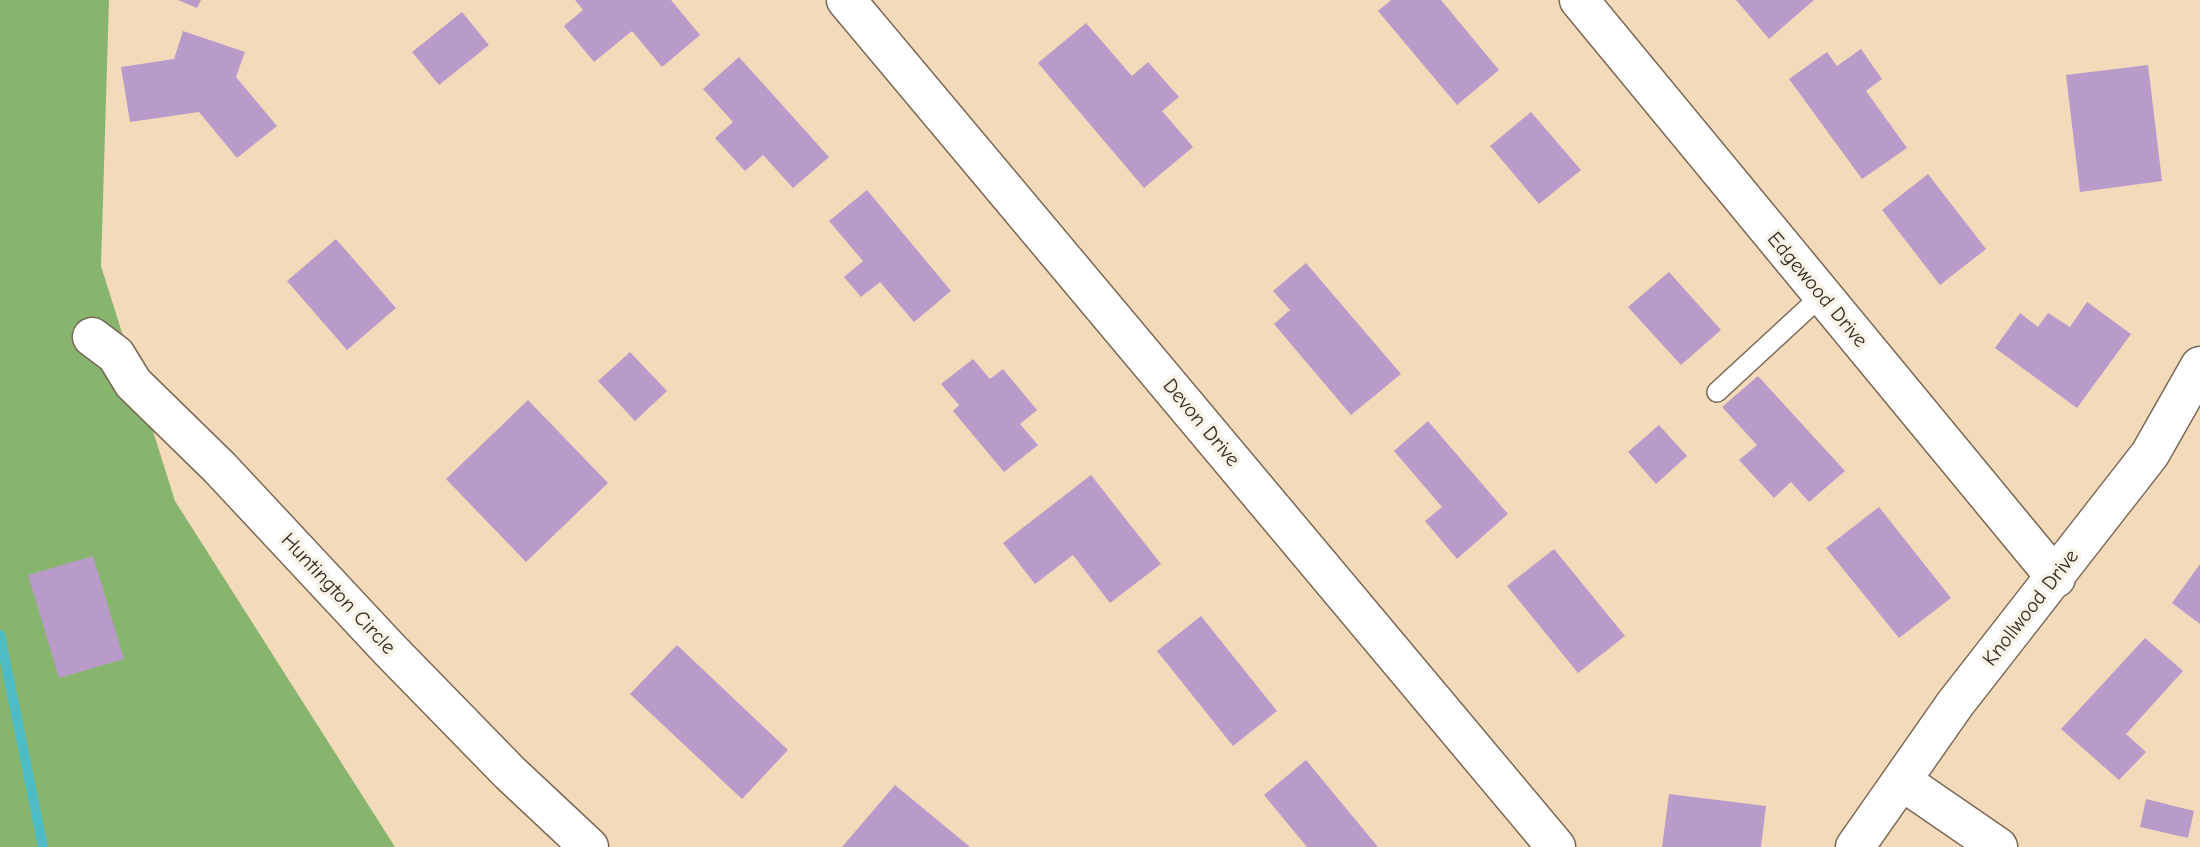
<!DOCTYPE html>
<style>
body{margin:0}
canvas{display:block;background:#f3dabb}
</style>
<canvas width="2200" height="847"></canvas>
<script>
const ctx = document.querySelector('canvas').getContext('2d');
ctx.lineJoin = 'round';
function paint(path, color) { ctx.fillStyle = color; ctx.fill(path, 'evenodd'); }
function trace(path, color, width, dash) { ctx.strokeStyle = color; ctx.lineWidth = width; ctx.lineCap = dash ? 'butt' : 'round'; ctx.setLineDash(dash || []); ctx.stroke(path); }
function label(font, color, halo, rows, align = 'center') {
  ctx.font = font + ' "Comic Neue",sans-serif'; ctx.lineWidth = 7; ctx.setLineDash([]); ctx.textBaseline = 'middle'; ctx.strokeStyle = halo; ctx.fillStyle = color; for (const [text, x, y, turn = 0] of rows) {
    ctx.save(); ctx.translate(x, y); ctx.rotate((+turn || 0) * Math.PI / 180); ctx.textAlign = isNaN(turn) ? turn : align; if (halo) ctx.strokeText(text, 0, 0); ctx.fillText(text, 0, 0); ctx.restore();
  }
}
const forest = new Path2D(`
 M0,0h109l-8,266 74,235 220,346h-395z`);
const stream = new Path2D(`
 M0,635l43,212`);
const building = new Path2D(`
 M178,0h23l-4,8z
 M575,0h96l29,35 -38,32 -30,-36 -38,31 -30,-36 19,-16z
 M1391,0h50l58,70 -42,35 -79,-94z
 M1736,0h78l-45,39z
 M462,12l27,33 -50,40 -27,-33z
 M1086,23l46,53 16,-14 31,35 -17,14 31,36 -49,41 -106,-125z
 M183,31l62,21 -9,25 41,49 -40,32 -38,-46 -69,10 -9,-55 53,-8z
 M1861,49l21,30 -16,12 41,57 -45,31 -73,-100 38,-27 10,14z
 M739,57l90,100 -36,31 -30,-33 -18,16 -30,-33 18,-16 -30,-33z
 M2148,65l14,116 -82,11 -14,-117z
 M1531,112l50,58 -42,34 -49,-58z
 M1928,174l58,75 -46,36 -58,-75z
 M867,190l84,101 -37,31 -34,-40 -19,15 -17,-20 19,-16 -34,-40z
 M336,239l60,69 -49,42 -60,-69z
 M1306,263l95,111 -50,41 -77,-91 16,-14 -17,-19z
 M1669,272l52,58 -40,35 -53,-58z
 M2087,302l44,32 -54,74 -82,-60 25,-35 18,14 10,-14 22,14z
 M630,352l37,39 -32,30 -37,-40z
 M973,359l17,20 13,-10 34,41 -17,14 18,21 -34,27 -51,-61 6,-6 -18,-21z
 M1758,376l87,95 -36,31 -18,-20 -17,16 -35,-38 18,-15 -35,-38z
 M528,400l80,83 -82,79 -80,-83z
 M1428,421l80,93 -51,45 -32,-38 17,-14 -48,-56z
 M1659,425l28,31 -31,28 -28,-32z
 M1091,475l70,89 -51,39 -37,-48 -38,29 -32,-41z
 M1879,507l72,91 -52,40 -73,-90z
 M1554,549l71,87 -47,37 -71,-87z
 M93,556l31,103 -65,19 -31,-103z
 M2200,564v60l-28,-21z
 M1201,616l76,95 -44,35 -76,-95z
 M2145,638l38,33 -57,63 20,18 -27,28 -58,-51z
 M677,645l111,105 -46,49 -112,-105z
 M1306,760l72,87h-71l-43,-52z
 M895,785l75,62h-128z
 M1669,794l97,12 -5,41h-99z
 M2146,799l48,12 -6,27 -48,-11z`);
const service = new Path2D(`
 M1717,392l104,-96`);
const minor = new Path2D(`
 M846,0l710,847
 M1579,0l477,578
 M92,337l24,18 17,28 87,85 169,181 121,124 79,74
 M1902,781l96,66
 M1855,847l100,-143 195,-250 50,-88`);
const streetNames = [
 ["Edgewood Drive",1817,290,50],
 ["Devon Drive",1201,423,50],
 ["Huntington Circle",338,594,47],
 ["Knollwood Drive",2031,608,-52]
];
paint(forest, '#88b56d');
trace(stream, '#4ebcc5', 10);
paint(building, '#b99bca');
trace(service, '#7b6855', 22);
trace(minor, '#7b6855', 41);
trace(service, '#fff', 19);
trace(minor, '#fff', 38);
label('21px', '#3b2a1e', '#f7f3e8', streetNames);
</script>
